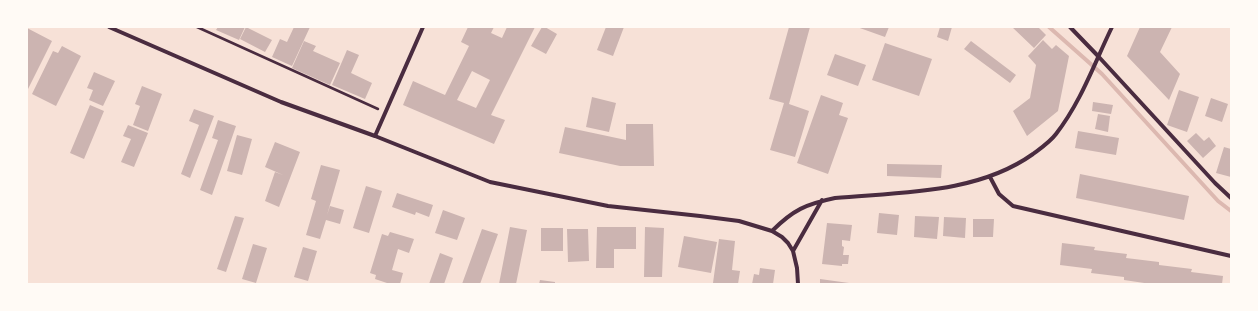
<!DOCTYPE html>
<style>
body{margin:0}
#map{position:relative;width:1258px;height:311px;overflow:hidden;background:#f7e1d7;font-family:Karla,sans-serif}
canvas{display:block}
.frame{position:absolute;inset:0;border:28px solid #fffaf5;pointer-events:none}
</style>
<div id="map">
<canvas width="1258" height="311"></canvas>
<div class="frame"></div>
</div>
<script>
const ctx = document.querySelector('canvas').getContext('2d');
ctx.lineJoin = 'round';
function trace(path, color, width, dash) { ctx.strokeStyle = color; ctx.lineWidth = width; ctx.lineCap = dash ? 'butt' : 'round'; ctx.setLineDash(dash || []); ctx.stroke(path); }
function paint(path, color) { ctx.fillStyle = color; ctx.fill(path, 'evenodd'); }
const stream = new Path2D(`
 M1049,27l53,47 116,127 13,10`);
const building = new Path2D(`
 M218,27h27l-6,13 -23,-10z
 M246,27l26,13 -7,12 -25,-13z
 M294,27h16l-18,39 -20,-9 8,-18 7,3z
 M468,27h26l-3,6 11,5 5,-11h28l-44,88 14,5 -11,24 -91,-39 10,-24 32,14 24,-49 -8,-4zM472,71l18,9 -14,28 -19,-8z
 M542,27h3l12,7 -11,20 -15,-8z
 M606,27h18l-11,29 -16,-6z
 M789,27h21l-21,77 20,7 -14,46 -25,-7 14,-47 -15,-4z
 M857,27h32l-4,10z
 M940,27h12l-4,14 -11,-4z
 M1012,27h26l8,8 -12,13z
 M1140,27h32l-12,25 20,22 -11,26 -42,-44z
 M27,28l25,13 -25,50z
 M1043,40l9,9 4,-4 13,11 -11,55 -31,25 -14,-25 17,-13 6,-33 -8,-9z
 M304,41l12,5 -3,5 27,12 -10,22 -38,-17z
 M971,41l45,34 -6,8 -46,-34z
 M885,43l47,16 -13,37 -47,-16z
 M62,46l19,10 -25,50 -24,-12 21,-43 5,2z
 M347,50l12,5 -8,18 21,10 -7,16 -33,-14z
 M835,54l31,11 -8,21 -31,-11z
 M94,72l21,9 -12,25 -14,-6 4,-10 -6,-2z
 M142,86l20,8 -14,37 -15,-6 7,-19 -5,-2z
 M1179,90l20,7 -12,35 -20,-7z
 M821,95l22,8 -4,12 9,3 -20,56 -31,-11z
 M592,97l24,6 -7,29 -23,-5z
 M1211,98l17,6 -6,18 -17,-6z
 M1093,102l20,3 -2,9 -19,-3z
 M90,105l14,6 -20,48 -14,-6z
 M194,109l20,7 -24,62 -9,-4 18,-49 -10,-4z
 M1098,114l12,2 -2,16 -13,-3z
 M218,120l18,6 -24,69 -12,-5 18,-50 -6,-2z
 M626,124h27l1,42h-34l-61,-13 6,-26 61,13z
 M128,125l20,8 -14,34 -13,-5 10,-23 -8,-3z
 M1078,131l41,7 -3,17 -41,-7z
 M1196,133l8,8 5,-4 7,9 -13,12 -16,-17z
 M237,135l15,4 -10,36 -15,-4z
 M275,142l25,10 -21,55 -14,-6 10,-29 8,3 -18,-8z
 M1224,147l7,2v28l-15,-4z
 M887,164l55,1 -1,13 -54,-2z
 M321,165l19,5 -13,45 3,-9 14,4 -4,14 -14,-4 -6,19 -14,-4 10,-34 -5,-2z
 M1080,174l109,22 -5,24 -108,-22z
 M366,186l16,5 -13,42 -16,-5z
 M397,193l36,12 -4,12 -13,-5 -1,3 -23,-8z
 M443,210l22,8 -8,22 -22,-7z
 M879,213l20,2 -2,20 -20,-2z
 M235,216l9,2 -18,54 -9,-3z
 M915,216l24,1 -2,22 -23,-2z
 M944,217l22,1 -1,20 -22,-2z
 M973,219h21l-1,18h-20z
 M827,223l25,2 -2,16 -8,-1v6l2,1 -1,8h6l-1,9h-6v2l-20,-2z
 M510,227l17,3 -11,54h-17z
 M597,227h39v22h-22v19h-18z
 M645,227l19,1 -2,49h-18z
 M541,228h22v23h-22z
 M482,229l16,5 -18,50h-18z
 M567,229h21l1,32 -21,1z
 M390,232l24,7 -5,14 -11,-4 -6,21 11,3 -3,11h-10l-15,-5 1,-4 -6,-2 12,-39 6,2z
 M684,236l33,6 -6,31 -33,-6z
 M719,239l16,2 -3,29 8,1 -2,13 -25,-1z
 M1062,243l33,4 -1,3 33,4 -1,4 33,4v3l33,4 -1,3 32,4 -1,8h-71l-27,-4v-3l-33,-4 1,-4 -32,-4z
 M253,244l14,4 -11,35 -14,-4z
 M303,247l14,4 -9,30 -14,-4z
 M440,253l13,5 -9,26h-15z
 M760,268l15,2 -2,14h-21l2,-10 5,1z
 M820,279l29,4v1h-29z
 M540,280l15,2v2h-16z`);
const path = new Path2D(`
 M197,27l181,82`);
const minor = new Path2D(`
 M109,27l172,75 94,34 115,46 118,24 92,10 39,5 33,10 10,6 6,6 5,8 4,17 1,16
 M1070,27l28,29 117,127 16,15
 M375,136l48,-109
 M990,177l9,17 14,12 218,50
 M772,231c21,-21 34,-27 63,-33 66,-6 142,-4 198,-44 8,-6 17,-12 23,-20 25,-32 38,-70 56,-107
 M793,251l29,-51`);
trace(stream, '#dcb8b0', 4);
paint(building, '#ccb4b1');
trace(path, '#4a2c40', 2.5);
trace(minor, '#4a2c40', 4);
</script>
